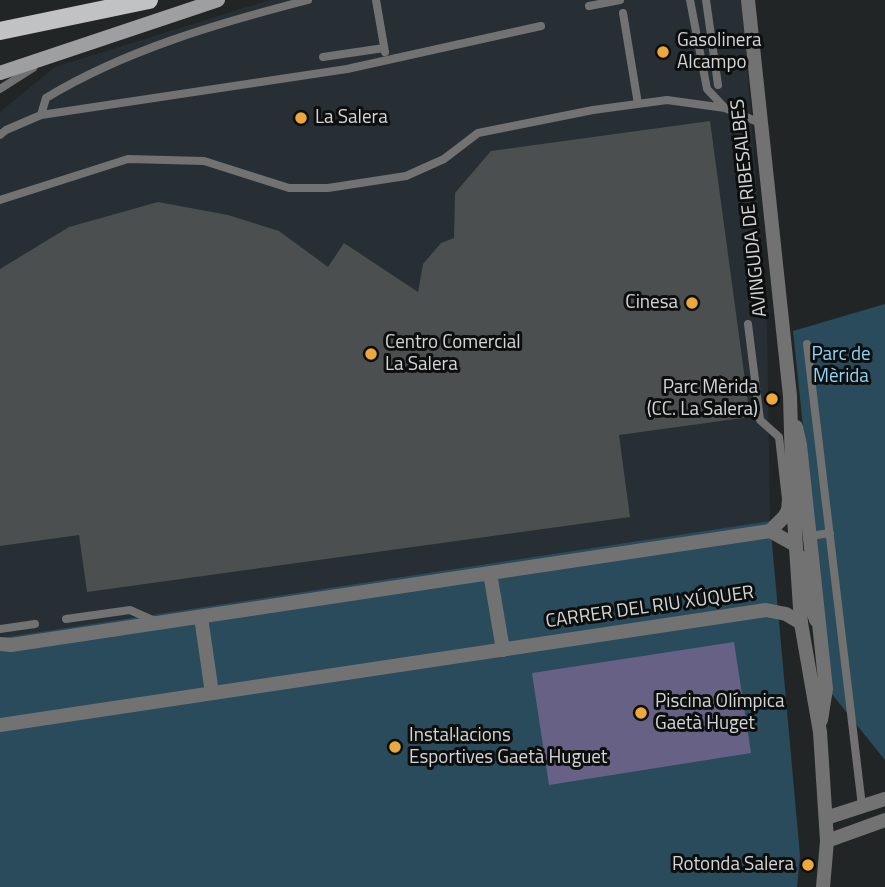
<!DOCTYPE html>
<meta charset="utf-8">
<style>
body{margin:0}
canvas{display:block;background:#222526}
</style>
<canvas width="885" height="887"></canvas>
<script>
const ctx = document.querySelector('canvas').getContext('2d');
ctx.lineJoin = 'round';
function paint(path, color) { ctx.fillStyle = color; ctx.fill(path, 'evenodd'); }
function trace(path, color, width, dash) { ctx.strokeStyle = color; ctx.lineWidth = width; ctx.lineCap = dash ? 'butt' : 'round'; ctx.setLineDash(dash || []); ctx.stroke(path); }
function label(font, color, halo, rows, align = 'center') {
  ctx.font = font + ' "Titillium Web",sans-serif'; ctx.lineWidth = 6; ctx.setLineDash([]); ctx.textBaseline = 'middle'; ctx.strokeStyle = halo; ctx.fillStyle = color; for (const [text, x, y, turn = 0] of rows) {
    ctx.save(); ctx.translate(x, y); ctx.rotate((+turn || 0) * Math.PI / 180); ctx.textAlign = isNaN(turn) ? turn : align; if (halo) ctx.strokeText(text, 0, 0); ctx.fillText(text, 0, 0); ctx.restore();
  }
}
const built = new Path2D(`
 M270,0h472l25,327 3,194 -770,117v-526l55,-45z`);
const green = new Path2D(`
 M885,304v456l-54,-67 -38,-362z
 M770,521l30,335 -3,31h-797v-249z`);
const water = new Path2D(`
 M734,642l17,111 -202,32 -17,-112z`);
const building = new Path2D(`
 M710,121l40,296 -131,18 11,82 -543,75 -8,-57 -79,11v-277l69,-42 89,-25 70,13 51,16 49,36 16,-24 74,49 5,-28 18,-21 13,-5 1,-45 36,-42z`);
const service = new Path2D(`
 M376,0l9,52
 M690,0l17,89 17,18
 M706,0l12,85
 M589,6l31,-6
 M623,13l15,91
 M323,57l61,-9
 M0,89l33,-21
 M41,115l5,-17c79,-48 173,-75 262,-98
 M0,135l6,-5 35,-15 306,-46 194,-43
 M0,200l128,-41 76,2 85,27h39l78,-12 38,-17 34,-26 115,-23 74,-10 58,8 35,15
 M748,324l12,96 19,17 7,62 -1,12
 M807,344l55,462
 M810,536l20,-3
 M66,619l64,-9 27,12
 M0,629l35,-5`);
const minor = new Path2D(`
 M770,531l25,14
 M803,558l4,37 9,25
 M490,573l13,77
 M201,617l11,76
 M0,644l11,1 759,-114 14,-14 9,-15
 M0,725l766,-115 20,4 15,9
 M826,818l59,-19
 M827,841l58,-21`);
const tertiary = new Path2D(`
 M748,0l42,396 3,106 8,121 19,109 7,109 -4,46
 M796,427l4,18 26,244 -5,31`);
const secondary = new Path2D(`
 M0,73l218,-73`);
const primary = new Path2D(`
 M0,31l149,-31`);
const markers = [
 [663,52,7,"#eda83b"],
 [301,118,7,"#eda83b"],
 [692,303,7,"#eda83b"],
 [371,354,7,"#eda83b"],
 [772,399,7,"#eda83b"],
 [641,713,7,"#eda83b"],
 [395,747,7,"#eda83b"],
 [808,865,7,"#eda83b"]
];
const poiNames = [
 ["Gasolinera",677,41],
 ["Alcampo",677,63],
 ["La Salera",315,118],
 ["Cinesa",678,303,"right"],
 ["Centro Comercial",385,343],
 ["La Salera",385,365],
 ["Parc Mèrida",758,388,"right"],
 ["(CC. La Salera)",758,410,"right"],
 ["Piscina Olímpica",655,702],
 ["Gaetà Huget",655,724],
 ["Instal·lacions",409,736],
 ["Esportives Gaetà Huguet",409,758],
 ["Rotonda Salera",794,865,"right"]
];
const streetNames = [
 ["AVINGUDA DE RIBESALBES",750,208,-96],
 ["CARRER DEL RIU XÚQUER",650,608,-8]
];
const parkNames = [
 ["Parc de",841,355],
 ["Mèrida",841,377]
];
paint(built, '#272f34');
paint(green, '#294b5c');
paint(water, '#686186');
paint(building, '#4b4f4f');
trace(service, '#727273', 8);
trace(minor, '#727273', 14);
trace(tertiary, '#727273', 14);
trace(secondary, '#9e9fa1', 14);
trace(primary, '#c0c2c4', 18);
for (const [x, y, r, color] of markers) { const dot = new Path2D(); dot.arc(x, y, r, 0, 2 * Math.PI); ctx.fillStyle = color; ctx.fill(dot); trace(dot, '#0d0e0e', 2.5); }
label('19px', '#d5d6d7', '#0d0e0e', poiNames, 'left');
label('19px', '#d5d6d7', '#0d0e0e', streetNames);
label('19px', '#8ed6fa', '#0d0e0e', parkNames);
</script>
